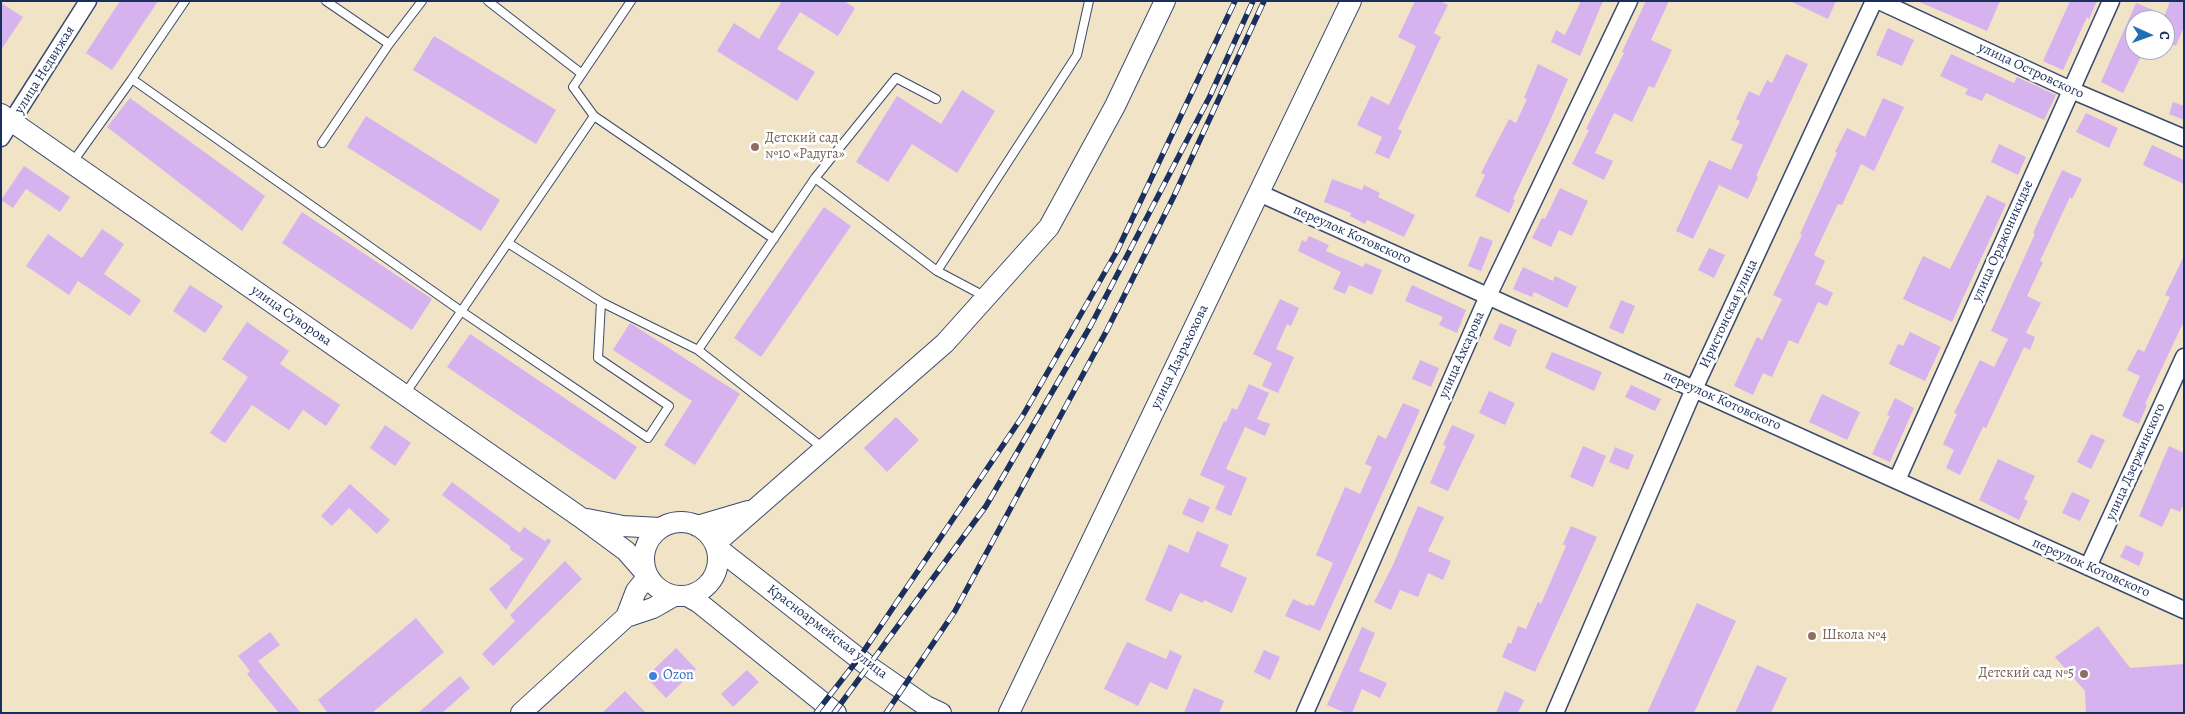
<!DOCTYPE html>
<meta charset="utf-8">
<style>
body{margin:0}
#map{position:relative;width:2185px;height:714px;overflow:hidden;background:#f0e3c6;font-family:Alegreya,serif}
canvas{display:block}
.frame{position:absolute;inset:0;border:2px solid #1b2f5e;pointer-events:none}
.north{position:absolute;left:2125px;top:10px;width:50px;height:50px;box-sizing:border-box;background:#fff;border:1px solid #a4acbf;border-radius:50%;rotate:92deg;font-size:14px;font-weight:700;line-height:20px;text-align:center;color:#1b2f5e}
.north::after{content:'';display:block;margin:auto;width:18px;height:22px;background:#1f6fb2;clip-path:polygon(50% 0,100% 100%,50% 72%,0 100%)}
</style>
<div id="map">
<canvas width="2185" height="714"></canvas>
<div class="frame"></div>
<div class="north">С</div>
</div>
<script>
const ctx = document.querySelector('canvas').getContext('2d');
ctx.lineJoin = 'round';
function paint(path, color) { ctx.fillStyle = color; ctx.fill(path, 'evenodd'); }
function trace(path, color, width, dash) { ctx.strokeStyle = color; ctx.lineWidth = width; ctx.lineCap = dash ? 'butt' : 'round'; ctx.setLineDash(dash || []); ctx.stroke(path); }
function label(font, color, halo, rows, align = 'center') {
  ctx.font = font + ' Alegreya,serif'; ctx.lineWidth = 5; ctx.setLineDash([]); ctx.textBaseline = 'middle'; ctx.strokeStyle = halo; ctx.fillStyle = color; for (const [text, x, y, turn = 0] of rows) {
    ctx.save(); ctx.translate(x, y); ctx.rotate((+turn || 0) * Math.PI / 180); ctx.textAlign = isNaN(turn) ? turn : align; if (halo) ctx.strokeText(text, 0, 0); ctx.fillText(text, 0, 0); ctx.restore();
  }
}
const building = new Path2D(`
 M120,1h38l-46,69 -26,-17z
 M782,1h62l11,7 -17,28 -38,-24 -23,37 38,23 -18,29 -80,-50 17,-28 25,16z
 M1415,1h25l8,4 -14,28 7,4 -43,92 4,2 -13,28 -14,-6 7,-16 -25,-12 14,-29 18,9 19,-40 8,-19 -18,-9z
 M1581,1h22l-23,55 -29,-14 5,-12 9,5z
 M1646,1h23l-18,39 21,10 -18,38 -5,-2 -17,36 -18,-9 -19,40 18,8 -9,19 -32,-16 17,-34 -3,-1 38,-76 -2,-1z
 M1790,1h46l-8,18z
 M1917,1h83l-13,30z
 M2070,1h27l-8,18 -2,-2 -24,53 -20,-9z
 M2170,1h14v26l-8,19 -11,-5v-21h-30v30h9l-21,43 -22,-11 35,-79 29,12z
 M1,3l22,14 -22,33z
 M1888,28l26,12 -12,26 -26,-11z
 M434,36l122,74 -20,34 -123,-74z
 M1786,54l22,10 -52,112 2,1 -10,22 -29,-14 -26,54 -17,-8 33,-71 22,10 12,-25 -12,-5 9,-19 -4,-2 13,-28 10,5 8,-16 5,3z
 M1951,54l63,29 3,-6 39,18 -12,25 -58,-27 -4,8 -17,-7 3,-5 -28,-13z
 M1538,64l30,15 -18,42 -37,78 2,1 -6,13 -34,-17 10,-21 -4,-2 28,-54 7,4 11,-24 -3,-1z
 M962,90l33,21 -38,62 -45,-29 -24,38 -32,-20 41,-66 44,28z
 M130,98l135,98 -23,35 -135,-104z
 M1883,98l21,9 -30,64 -13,-7 -19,41 -4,-1 -24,51 11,6 -10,23 18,9 -6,13 -9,-4 -20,42 -9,-4 -17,37 -9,-4 -10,22 -19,-9 23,-49 5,3 20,-41 -9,-4 29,-60 -2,-1 37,-81 -2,-1 12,-24 18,9z
 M2173,102l11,4v14l-15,-6z
 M2086,113l32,15 -9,20 -33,-16z
 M366,116l134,84 -19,31 -134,-84z
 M1999,144l27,13 -8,18 -27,-13z
 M2152,145l32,15v24l-41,-19z
 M24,166l46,31 -10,15 -34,-23 -13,19 -12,-8z
 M2062,170l20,9 -10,20 -2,-2 -30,64 3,1 -16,34 14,7 -15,30 9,4 -5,13 -6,-3 -38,81 -3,-1 -23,48 -14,-7 8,-18 -11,-6 14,-30 -3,-1 26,-53 14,7 14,-28 -17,-8 44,-97 -2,-1z
 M1332,179l30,11 2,-5 16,8 -2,4 37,18 -11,22 -37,-17 -2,4 -15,-8 1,-3 -27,-11z
 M1560,188l28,13 -16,35 -13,-6 -8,17 -19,-9 10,-20 3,1z
 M1987,195l19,9 -54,118 -49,-23 20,-43 27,13z
 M824,207l27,19 -90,131 -27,-19z
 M302,212l130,87 -20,31 -130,-87z
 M102,229l22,15 -20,30 37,26 -11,16 -52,-35 -9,14 -43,-29 22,-32 34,24z
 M1309,236l20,9 -3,6 37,16 2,-4 17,7 -10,25 -23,-10 -4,9 -12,-5 8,-17 -43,-21 4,-11 4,2z
 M1480,236l13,5 -12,30 -13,-5z
 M1709,248l16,7 -11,23 -16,-8z
 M2184,256v65l-39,83 2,1 -8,19 -17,-8 18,-40 -13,-6 11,-21 6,3 26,-55 -5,-2z
 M1523,267l30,14 2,-5 22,11 -10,21 -33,-16 -2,5 -19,-8z
 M190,285l33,21 -18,27 -32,-22z
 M1412,285l54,25 -9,23 -18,-8 4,-8 -38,-16z
 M1280,299l19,9 -8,18 -4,-2 -11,25 18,8 -16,36 -16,-7 10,-23 -19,-9z
 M1621,300l14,6 -12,28 -14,-6z
 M247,322l42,29 -9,13 60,41 -14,21 -23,-16 -14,20 -37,-25 -27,38 -15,-10 38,-56 -26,-18z
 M630,323l110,71 -45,71 -31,-20 28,-44 -79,-51z
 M1500,323l17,7 -7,17 -17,-8z
 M1910,332l31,15 -16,34 -36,-17 9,-20 5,2z
 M470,334l167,113 -22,33 -168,-113z
 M1552,352l50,20 -8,19 -49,-23z
 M1420,360l19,8 -8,19 -19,-8z
 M1249,384l20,9 -12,26 13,5 -5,12 -20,-9 -19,42 21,9 -16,38 -16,-7 10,-23 -25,-11 24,-54 2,1 6,-14 5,2z
 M1631,385l30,14 -6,12 -30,-14z
 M1489,391l26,12 -10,22 -26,-12z
 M1822,394l38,18 -13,28 -38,-18z
 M1895,398l19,10 -24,54 -18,-8 18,-38 -3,-1z
 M1403,403l17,7 -100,221 -35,-15 8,-17 15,7 1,-2 5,2 19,-43 -17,-8 29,-68 15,7 12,-27 -7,-3 13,-29 8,4z
 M896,417l23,23 -32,32 -23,-24z
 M385,425l26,18 -16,23 -25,-18z
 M1452,425l23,10 -27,56 -18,-8 16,-37 -3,-1z
 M2091,434l14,6 -14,29 -14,-7z
 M1583,446l23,10 -13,31 -23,-10z
 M2169,446l15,7v50l-4,9 -9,-4 -9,19 -23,-11z
 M1615,447l19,8 -6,15 -19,-8z
 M1998,459l37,17 -11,23 4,2 -9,19 -40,-20z
 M452,482l68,51 4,-6 21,14 3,-3 3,3 -45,69 -17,-21 35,-30 -15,-10 2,-2 -69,-52z
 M350,484l40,36 -13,14 -28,-26 -17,18 -11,-10z
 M2072,492l18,8 -10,21 -18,-8z
 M1189,498l21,9 -7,16 -21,-9z
 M1418,506l26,11 -16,34 23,10 -8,19 -15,-7 -10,24 -18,-7 -9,20 -17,-8 19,-37z
 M1571,526l26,11 -62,135 -33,-15 6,-14 3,1 7,-18 8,3 12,-27 3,2 25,-58 -3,-2z
 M1197,531l32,14 -9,21 27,12 -15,35 -28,-13 -1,3 -23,-10 -9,19 -26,-12 24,-56 19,9z
 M2126,545l18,8 -5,13 -19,-9z
 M565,561l17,18 -89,87 -11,-12 33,-33 -5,-6z
 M1697,603l39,18 -42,92h-47z
 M416,618l28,34 -72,61h-44l-10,-13z
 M2098,626l32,42 54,-4v49h-98l-1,-22 -30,-34z
 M1362,627l13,6 -16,38 28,12 -7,15 -18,-9 -10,24h-6l-19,-8z
 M270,632l10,13 -22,16 43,52h-22l-32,-39 3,-3 -12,-15z
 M1127,642l39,17 4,-9 12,6 -15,34 -17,-8 -12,24 -34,-17z
 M676,648l20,21 -30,29 -20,-21z
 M1264,650l16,7 -10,23 -16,-8z
 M1757,665l30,13 -16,35h-36z
 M747,670l12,12 -26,25 -12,-13z
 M460,676l10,12 -28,25h-24z
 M1194,688l30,13 -5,12h-35z
 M625,691l21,22h-44z
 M1505,691l19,9 -6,13h-22z`);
const service = new Path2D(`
 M326,1l63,43
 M488,1l94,73
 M132,79l53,-78
 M936,99l-40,-21 -81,100 122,93
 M594,116l180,123
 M322,143l67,-99 33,-43
 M72,163l60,-84 329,232 187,127 21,-32 -71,-48 3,-56 97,48
 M815,178l-117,172 125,98
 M508,243l93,59
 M986,297l-49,-26 140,-216 12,-54
 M405,394l189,-278 -21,-29 58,-86`);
const minor = new Path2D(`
 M1879,1l192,89 113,48
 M1,138l87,-137
 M1259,193l925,417
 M1897,480l214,-479
 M2088,567l96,-210
 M1305,713l183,-417 141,-295
 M1555,713l139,-324 180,-388`);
const tertiary = new Path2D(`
 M1,114l579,403 46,34 21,24
 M587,519l36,7 37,2
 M644 559a37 37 0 1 1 74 0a37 37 0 1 1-74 0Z
 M697,526l51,-15
 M715,544l230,-201 104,-116 66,-121 50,-105
 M716,547l151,118 59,41 15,7
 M687,596l11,6 138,111
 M626,617l10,-26 12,-15
 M521,713l105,-96 27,-9 21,-12
 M1009,713l342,-712`);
const rail = new Path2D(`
 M816,713l43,-55 163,-241 95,-166 118,-250
 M834,713l152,-207 105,-181 119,-229 43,-95
 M886,713l69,-102 152,-281 67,-134 90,-195`);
const markers = [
 [755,147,5,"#8d6e63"],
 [1812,636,5,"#8d6e63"],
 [2084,674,5,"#8d6e63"],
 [653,676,5,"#3f7fe0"]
];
const streetNames = [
 ["улица Недвижая",45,70,-58],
 ["улица Островского",2031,71,25],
 ["переулок Котовского",1352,235,24],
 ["улица Орджоникидзе",2003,241,-66],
 ["Иристонская улица",1729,314,-65],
 ["улица Суворова",291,316,35],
 ["улица Ахсарова",1462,355,-66],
 ["улица Дзарахохова",1180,357,-64],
 ["переулок Котовского",1722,401,24],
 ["улица Дзержинского",2136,462,-66],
 ["переулок Котовского",2091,568,24],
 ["Красноармейская улица",827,632,37]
];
const educationNames = [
 ["Детский сад",765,139],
 ["№10 «Радуга»",765,155],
 ["Школа №4",1822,636],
 ["Детский сад №5",2074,674,"right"]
];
const shopNames = [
 ["Ozon",663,676]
];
paint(building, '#d6b3ee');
trace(service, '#3b4a6e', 10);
trace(minor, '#3b4a6e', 19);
trace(tertiary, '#3b4a6e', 22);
trace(service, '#fff', 8);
trace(minor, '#fff', 16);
trace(tertiary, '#fff', 20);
trace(rail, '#1b2f5e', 5.5);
trace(rail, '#fff', 4, [11]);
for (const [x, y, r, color] of markers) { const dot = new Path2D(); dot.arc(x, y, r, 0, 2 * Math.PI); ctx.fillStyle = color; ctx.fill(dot); trace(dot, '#fff', 2); }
label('14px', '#1b2f5e', '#fff', streetNames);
label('14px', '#785e54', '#fff', educationNames, 'left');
label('14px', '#366cbe', '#fff', shopNames, 'left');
</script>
